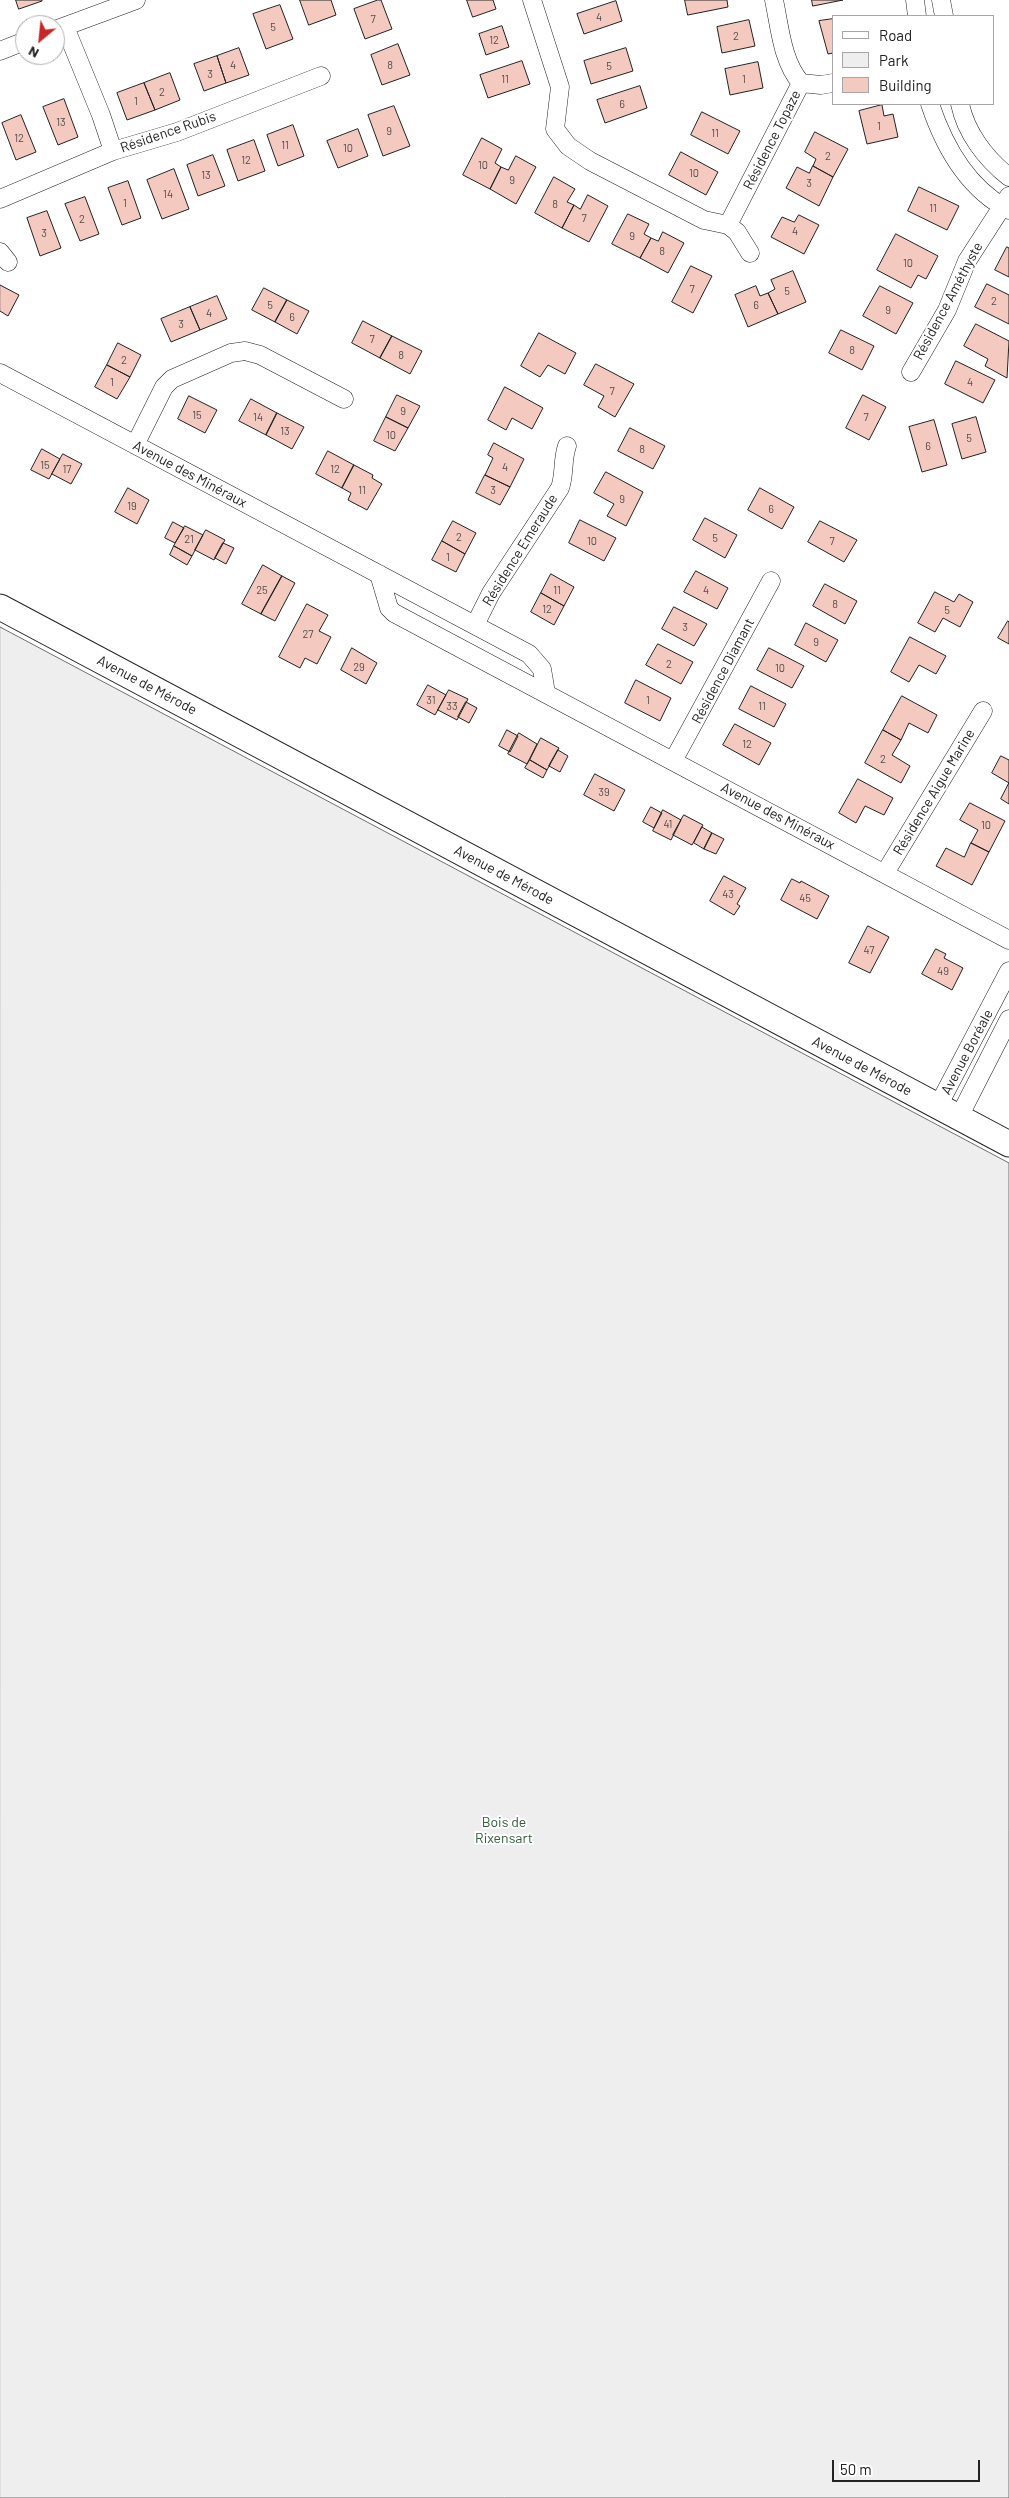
<!DOCTYPE html>
<meta charset="utf-8">
<style>
body{margin:0}
#map{position:relative;width:1009px;height:2498px;overflow:hidden;background:#fff;font-family:Barlow,sans-serif}
canvas{display:block}
.legend{position:absolute;left:832px;top:15px;width:162px;height:90px;box-sizing:border-box;background:#fff;border:1px solid #a7a7a7;margin:0;padding:6px 9px;list-style:none;font-size:15px;color:#222}
.legend li{display:flex;align-items:center;gap:10px;height:25px}
.legend b{width:25px;border:1px solid #a7a7a7}
.north{position:absolute;left:15px;top:15px;width:50px;height:50px;box-sizing:border-box;background:#fff;border:1px solid #a7a7a7;border-radius:50%;rotate:208deg;font-size:14px;font-weight:700;line-height:20px;text-align:center;color:#222}
.north::after{content:'';display:block;margin:auto;width:18px;height:22px;background:#c62828;clip-path:polygon(50% 0,100% 100%,50% 72%,0 100%)}
.scale{position:absolute;left:832px;top:2460px;width:148px;height:22px;box-sizing:border-box;border:2px solid #222;border-top:0;padding-left:6px;font-size:15px;line-height:18px;white-space:nowrap;color:#222;-webkit-text-stroke:4px #fff;paint-order:stroke}
</style>
<div id="map">
<canvas width="1009" height="2498"></canvas>
<ul class="legend">
<li><b style="height:6px;background:#fff"></b>Road</li>
<li><b style="height:14px;background:#eee"></b>Park</li>
<li><b style="height:14px;background:#f3c9c0"></b>Building</li>
</ul>
<div class="north">N</div>
<div class="scale">50 m</div>
</div>
<script>
const ctx = document.querySelector('canvas').getContext('2d');
ctx.lineJoin = 'round';
function paint(path, color) { ctx.fillStyle = color; ctx.fill(path, 'evenodd'); }
function trace(path, color, width, dash) { ctx.strokeStyle = color; ctx.lineWidth = width; ctx.lineCap = dash ? 'butt' : 'round'; ctx.setLineDash(dash || []); ctx.stroke(path); }
function label(font, color, halo, rows, align = 'center') {
  ctx.font = font + ' Barlow,sans-serif'; ctx.lineWidth = 4; ctx.setLineDash([]); ctx.textBaseline = 'middle'; ctx.strokeStyle = halo; ctx.fillStyle = color; for (const [text, x, y, turn = 0] of rows) {
    ctx.save(); ctx.translate(x, y); ctx.rotate((+turn || 0) * Math.PI / 180); ctx.textAlign = isNaN(turn) ? turn : align; if (halo) ctx.strokeText(text, 0, 0); ctx.fillText(text, 0, 0); ctx.restore();
  }
}
const green = new Path2D(`
 M0,627l1009,536v1335h-1009z`);
const building = new Path2D(`
 M16,0h26v1l-23,8z
 M300,0h31l5,15 -27,10z
 M378,0h3l11,29 -27,10 -11,-30z
 M467,0h26l3,9 -23,8z
 M685,0h42l1,7 -40,8z
 M812,0h31l-30,6z
 M616,1l6,20 -38,13 -7,-20z
 M280,5l13,34 -27,10 -13,-35z
 M833,19v34l-5,1 -9,-33z
 M749,20l6,26 -33,7 -5,-26z
 M502,26l7,21 -23,8 -7,-21z
 M398,44l12,31 -28,10 -11,-30z
 M239,48l10,27 -23,8 -9,-27z
 M626,48l7,23 -42,13 -7,-23z
 M217,56l9,27 -22,8 -10,-27z
 M522,61l8,23 -42,14 -8,-23z
 M758,62l5,26 -33,7 -5,-26z
 M170,73l10,27 -25,10 -11,-27z
 M144,83l11,27 -28,10 -10,-27z
 M640,86l7,22 -42,15 -8,-23z
 M64,99l14,38 -20,8 -15,-38z
 M882,105l2,11 9,-2 5,23 -31,7 -8,-33z
 M394,106l16,40 -27,10 -15,-41z
 M702,112l38,19 -12,23 -37,-19z
 M21,115l15,37 -20,8 -14,-37z
 M293,125l11,31 -26,10 -11,-31z
 M358,129l10,27 -30,12 -11,-27z
 M815,132l33,17 -15,28 -20,-11 3,-7 -11,-7z
 M482,138l20,11 -7,14 6,4 -11,22 -27,-14z
 M254,140l11,31 -27,10 -11,-31z
 M681,152l37,20 -12,23 -37,-20z
 M213,155l12,31 -27,10 -11,-31z
 M516,156l20,11 -20,37 -26,-15 11,-22 7,3z
 M813,166l20,11 -14,29 -33,-18 11,-21 12,6z
 M174,169l15,40 -27,10 -15,-39z
 M554,177l21,12 -8,13 7,3 -12,23 -27,-15z
 M128,181l13,37 -19,7 -14,-37z
 M919,187l40,19 -12,24 -39,-19z
 M588,195l20,11 -19,36 -27,-14 12,-23 6,4z
 M85,197l14,37 -19,7 -15,-37z
 M47,211l14,37 -21,8 -13,-38z
 M628,214l21,10 -5,10 7,4 -11,20 -28,-14z
 M799,215l20,10 -15,29 -33,-17 11,-20 12,5z
 M663,232l21,11 -16,30 -28,-15 11,-20 7,3z
 M896,234l42,22 -12,23 -8,-4 -7,13 -34,-18z
 M1007,247l2,1v29l-14,-7z
 M691,266l21,10 -19,37 -21,-11z
 M793,271l13,31 -28,12 -10,-21 7,-4 -4,-9z
 M987,284l22,11v29l-34,-17z
 M0,285l19,10 -11,21 -8,-5z
 M756,286l4,10 8,-3 10,21 -30,13 -13,-32z
 M880,286l33,17 -17,31 -33,-18z
 M264,288l23,12 -12,22 -23,-12z
 M217,296l10,23 -27,11 -10,-23z
 M287,300l22,11 -12,23 -22,-12z
 M190,307l10,23 -29,12 -10,-23z
 M363,321l29,15 -12,22 -28,-15z
 M976,324l33,17 -2,37 -22,-12 3,-7 -24,-13z
 M841,330l33,16 -12,24 -33,-17z
 M539,333l37,20 -11,21 -17,-9 -8,12 -19,-11z
 M392,336l30,15 -12,23 -30,-16z
 M118,343l23,12 -11,22 -23,-12z
 M956,361l39,19 -12,23 -38,-19z
 M596,364l38,20 -19,33 -17,-10 6,-11 -20,-11z
 M107,365l23,12 -13,22 -22,-12z
 M505,387l38,21 -11,21 -20,-11 -6,12 -18,-10z
 M397,395l23,11 -12,22 -22,-11z
 M863,395l23,12 -17,33 -23,-12z
 M189,396l28,14 -12,23 -27,-14z
 M251,399l26,14 -11,22 -27,-14z
 M277,413l27,14 -12,22 -26,-14z
 M386,417l22,11 -13,23 -21,-10z
 M976,417l10,35 -24,7 -10,-35z
 M934,420l13,45 -25,7 -13,-45z
 M630,428l35,18 -12,23 -35,-18z
 M494,443l30,16 -14,28 -25,-12 8,-17 -5,-3z
 M42,449l18,10 -11,20 -18,-9z
 M328,451l26,14 -12,23 -26,-14z
 M63,454l19,10 -11,20 -19,-10z
 M354,465l19,10 -1,3 10,6 -15,26 -19,-10 3,-7 -9,-5z
 M606,472l37,20 -17,34 -19,-10 7,-12 -20,-11z
 M485,475l25,12 -10,18 -24,-12z
 M128,488l21,12 -12,24 -22,-12z
 M760,488l34,19 -12,22 -34,-19z
 M705,518l32,17 -12,23 -32,-18z
 M580,520l36,18 -12,23 -35,-18z
 M453,521l23,12 -11,21 -23,-13z
 M820,521l37,19 -13,22 -36,-20z
 M173,522l11,6 -9,15 -10,-5z
 M185,526l18,9 -11,21 -18,-10z
 M206,530l19,10 -11,20 -19,-10z
 M442,541l23,13 -9,18 -24,-12z
 M223,543l11,5 -8,16 -11,-6z
 M174,546l18,10 -5,9 -17,-10z
 M263,565l19,11 -21,38 -19,-10z
 M696,571l32,17 -11,21 -33,-17z
 M551,574l23,13 -10,19 -23,-13z
 M282,576l13,7 -20,38 -14,-7z
 M825,584l32,17 -12,23 -32,-18z
 M935,592l19,10 5,-8 14,8 -13,25 -17,-9 -8,14 -17,-9z
 M541,593l23,13 -10,19 -23,-13z
 M307,604l21,11 -9,16 12,6 -14,27 -12,-6 -5,10 -21,-11z
 M674,607l33,17 -13,22 -32,-17z
 M1008,621l1,1v22l-11,-6z
 M806,623l32,17 -12,22 -31,-17z
 M910,637l36,19 -10,18 -17,-9 -10,17 -18,-10z
 M658,644l35,18 -12,22 -35,-19z
 M352,648l25,15 -11,21 -25,-14z
 M769,648l35,18 -12,22 -35,-18z
 M636,680l35,18 -11,23 -35,-18z
 M428,685l18,10 -11,20 -18,-10z
 M751,686l35,18 -12,23 -35,-18z
 M449,690l19,9 -11,21 -19,-10z
 M902,696l35,19 -9,18 -19,-10 -8,17 -18,-10z
 M466,702l11,6 -8,15 -11,-6z
 M735,724l36,19 -12,22 -36,-20z
 M507,730l11,6 -8,16 -11,-6z
 M883,730l18,10 -9,15 18,11 -9,17 -36,-20z
 M519,733l18,11 -10,20 -19,-10z
 M541,738l18,10 -12,22 -17,-10z
 M558,750l10,6 -8,16 -11,-6z
 M1001,756l8,4v23l-17,-10z
 M530,760l17,10 -4,8 -18,-10z
 M595,774l30,16 -11,21 -30,-16z
 M858,779l35,19 -9,17 -19,-9 -9,17 -17,-10z
 M1009,783v21l-8,-5z
 M970,803l35,18 -16,31 -18,-9 7,-13 -18,-10z
 M651,807l11,6 -8,15 -11,-6z
 M663,810l18,10 -10,20 -18,-9z
 M684,815l19,10 -11,20 -19,-10z
 M702,827l10,6 -8,16 -10,-6z
 M712,833l12,6 -8,15 -12,-5z
 M971,843l18,9 -17,33 -36,-19 10,-18 18,9z
 M724,876l22,12 -9,16 3,2 -6,9 -24,-14z
 M792,879l8,4 1,-2 28,15 -12,23 -36,-19z
 M868,926l21,11 -19,36 -21,-10z
 M936,949l10,5 -2,4 19,10 -11,22 -30,-16z`);
const street = new Path2D(`
 M532,0l28,87 -5,42 13,17 22,15 114,59 24,5 73,-142
 M774,0c6,28 8,61 27,83
 M915,0l2,16
 M941,0l3,16
 M65,27l36,88 12,36
 M55,30l81,-30
 M0,51l25,-10
 M801,83l20,2 12,-2
 M930,104c14,42 38,85 79,106
 M960,104c6,29 26,55 49,73
 M0,199l113,-48 64,-19 144,-56
 M728,225l9,7 13,21
 M0,252l8,10
 M911,372l36,-62 20,-49 42,-65
 M0,373l529,281 13,15 4,24
 M135,445l29,-58 8,-8 59,-26 14,-2 15,4 84,44
 M379,574l10,34 5,5 615,327
 M475,625l16,-32 69,-105c5,-14 2,-28 7,-42
 M673,761l98,-180
 M885,873l98,-162
 M938,1106l71,-135
 M959,1117l50,-98`);
const secondary = new Path2D(`
 M0,607l1009,537`);
const numberNames = [
 ["4",599,17],
 ["7",373,19],
 ["5",273,27],
 ["2",736,36],
 ["12",494,40],
 ["4",233,65],
 ["8",390,65],
 ["5",609,66],
 ["3",210,74],
 ["11",505,79],
 ["1",744,79],
 ["2",162,92],
 ["1",136,101],
 ["6",622,104],
 ["13",61,122],
 ["1",879,126],
 ["9",389,131],
 ["11",715,133],
 ["12",19,138],
 ["11",285,145],
 ["10",348,148],
 ["2",828,156],
 ["12",246,160],
 ["10",483,165],
 ["10",694,173],
 ["13",206,175],
 ["9",512,180],
 ["3",809,183],
 ["14",168,194],
 ["1",125,203],
 ["8",555,204],
 ["11",933,208],
 ["7",584,218],
 ["2",82,219],
 ["4",795,231],
 ["3",44,233],
 ["9",632,236],
 ["8",662,251],
 ["10",908,263],
 ["7",692,289],
 ["5",787,291],
 ["2",994,301],
 ["5",270,305],
 ["6",756,305],
 ["9",888,310],
 ["4",209,313],
 ["6",292,317],
 ["3",181,324],
 ["7",372,339],
 ["8",852,350],
 ["8",401,355],
 ["2",124,360],
 ["1",112,382],
 ["4",970,382],
 ["7",612,391],
 ["9",403,411],
 ["15",197,415],
 ["14",258,417],
 ["7",866,417],
 ["13",285,431],
 ["10",391,435],
 ["5",969,438],
 ["6",928,446],
 ["8",642,449],
 ["15",45,465],
 ["4",505,467],
 ["17",67,469],
 ["12",335,469],
 ["11",362,490],
 ["3",493,490],
 ["9",622,499],
 ["19",132,506],
 ["6",771,509],
 ["2",459,537],
 ["5",715,538],
 ["21",189,539],
 ["10",592,541],
 ["7",832,541],
 ["1",448,557],
 ["25",262,590],
 ["11",557,590],
 ["4",706,590],
 ["8",835,604],
 ["12",547,609],
 ["5",947,610],
 ["3",685,627],
 ["27",308,634],
 ["9",816,642],
 ["2",669,664],
 ["29",359,667],
 ["10",780,668],
 ["31",431,700],
 ["1",648,700],
 ["33",452,706],
 ["11",762,706],
 ["12",747,744],
 ["2",883,759],
 ["39",604,792],
 ["41",668,824],
 ["10",986,825],
 ["43",728,894],
 ["45",805,898],
 ["47",869,950],
 ["49",943,971]
];
const streetNames = [
 ["Résidence Rubis",168,132,-19],
 ["Résidence Topaze",772,140,-63],
 ["Résidence Améthyste",948,301,-62],
 ["Avenue des Minéraux",190,474,28],
 ["Résidence Emeraude",520,550,-58],
 ["Résidence Diamant",723,671,-62],
 ["Avenue de Mérode",147,685,28],
 ["Résidence Aigue Marine",934,792,-59],
 ["Avenue des Minéraux",778,816,28],
 ["Avenue de Mérode",504,875,28],
 ["Avenue Boréale",967,1052,-62],
 ["Avenue de Mérode",862,1066,28]
];
const parkNames = [
 ["Bois de",504,1822],
 ["Rixensart",504,1838]
];
paint(green, '#eee');
trace(green, '#6f6f6f', 1);
paint(building, '#f3c9c0');
trace(building, '#222', 1);
trace(street, '#222', 19);
trace(secondary, '#222', 27);
trace(street, '#fff', 18);
trace(secondary, '#fff', 25);
label('11px', '#564c4a', null, numberNames);
label('14px', '#222', '#fff', streetNames);
label('14px', '#2f5e38', '#fff', parkNames);
</script>
